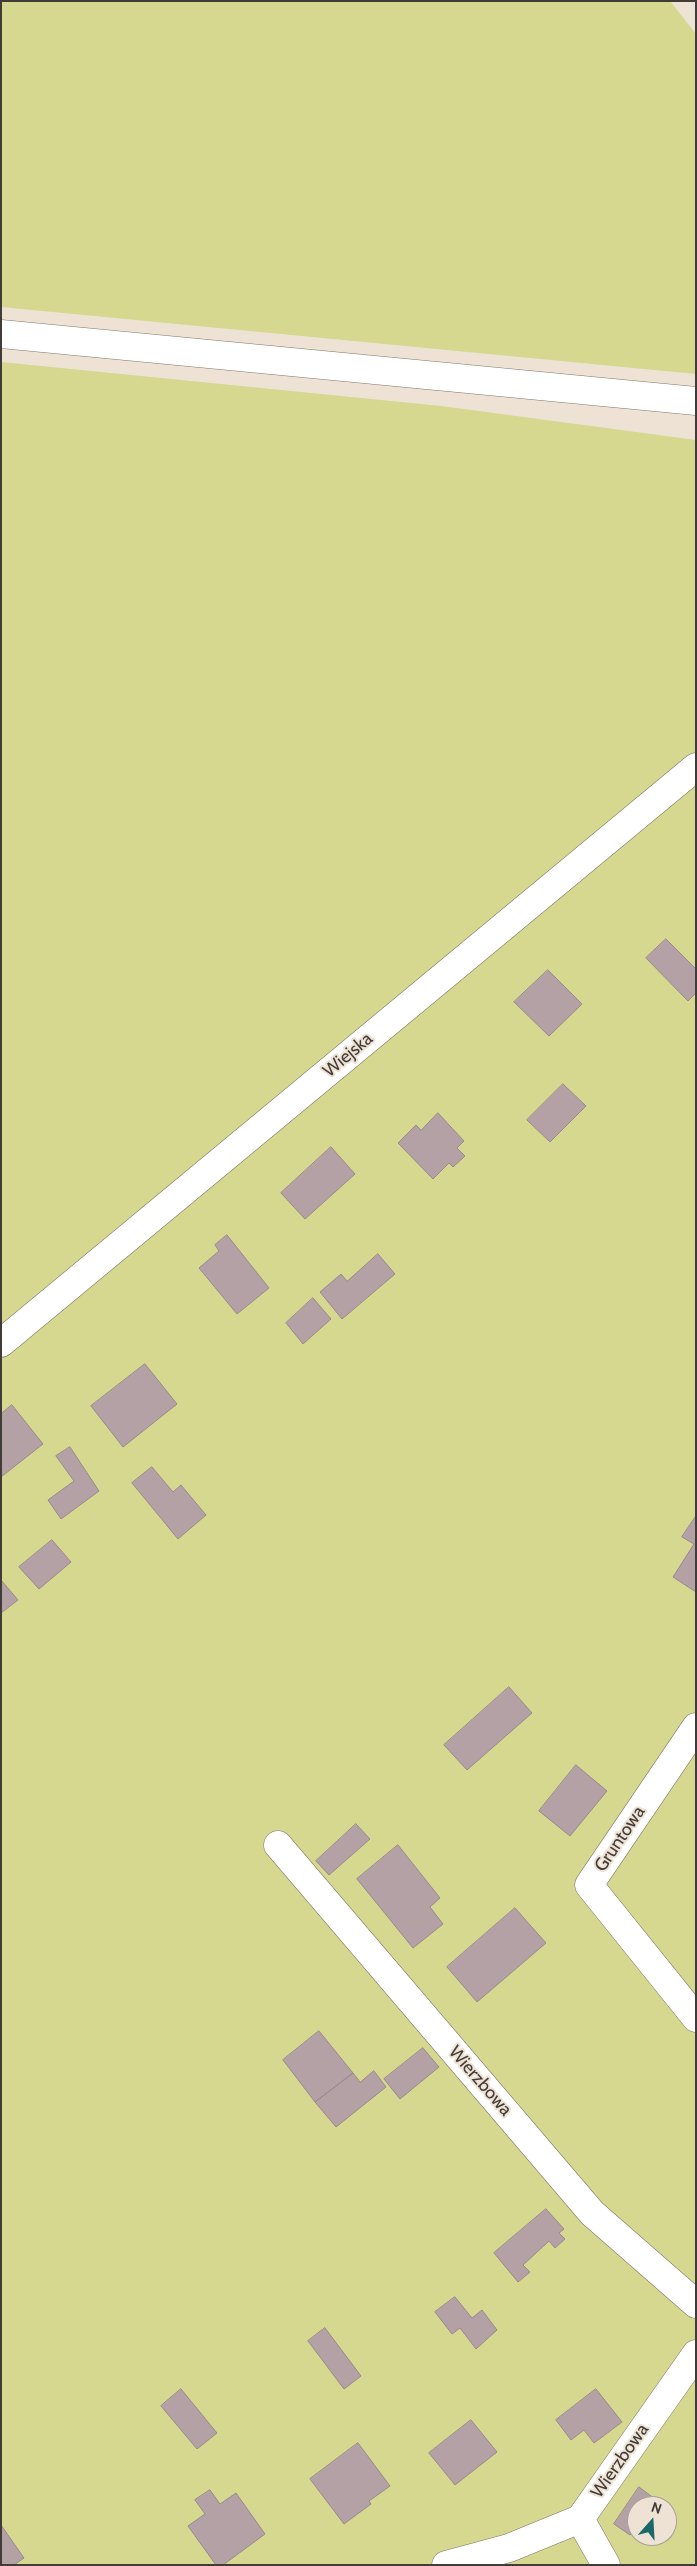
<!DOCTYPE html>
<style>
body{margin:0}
#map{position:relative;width:697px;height:2566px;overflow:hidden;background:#eee2d5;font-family:Cabin,sans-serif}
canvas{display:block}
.frame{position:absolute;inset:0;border:2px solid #413c37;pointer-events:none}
.north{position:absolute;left:627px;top:2496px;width:50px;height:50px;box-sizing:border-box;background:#eee2d5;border:1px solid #a9a096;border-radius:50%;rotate:19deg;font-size:14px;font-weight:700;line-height:20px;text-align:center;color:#413c37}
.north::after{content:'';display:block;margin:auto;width:18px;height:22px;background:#1a6869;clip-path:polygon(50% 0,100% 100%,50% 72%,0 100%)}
</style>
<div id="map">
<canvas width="697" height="2566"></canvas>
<div class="frame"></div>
<div class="north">N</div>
</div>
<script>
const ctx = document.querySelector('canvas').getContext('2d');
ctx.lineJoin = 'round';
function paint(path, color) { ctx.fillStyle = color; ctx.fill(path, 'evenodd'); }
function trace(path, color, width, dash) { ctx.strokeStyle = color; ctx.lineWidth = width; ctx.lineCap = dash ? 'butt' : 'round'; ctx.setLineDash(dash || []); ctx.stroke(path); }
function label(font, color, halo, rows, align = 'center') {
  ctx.font = font + ' Cabin,sans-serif'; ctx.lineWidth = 4; ctx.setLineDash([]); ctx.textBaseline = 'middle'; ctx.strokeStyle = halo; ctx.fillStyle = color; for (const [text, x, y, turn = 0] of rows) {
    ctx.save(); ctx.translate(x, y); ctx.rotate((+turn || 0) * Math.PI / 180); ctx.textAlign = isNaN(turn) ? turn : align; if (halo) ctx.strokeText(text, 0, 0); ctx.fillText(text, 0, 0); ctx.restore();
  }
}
const green = new Path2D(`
 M1,1h669l26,33v340l-695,-67z
 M1,362l440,44 255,34v2125h-695zM637,2506h30v30h-30z`);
const building = new Path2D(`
 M666,939l30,30v24l-8,8 -42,-43z
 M548,970l34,34 -33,32 -35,-34z
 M563,1084l23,22 -36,36 -23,-22z
 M438,1113l26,28 -7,7 8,8 -12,11 -4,-4 -16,16 -35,-36 18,-18 5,5z
 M331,1147l24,27 -50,45 -24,-26z
 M227,1235l42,53 -32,26 -38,-46 20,-17 -4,-6z
 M378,1254l17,20 -53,45 -22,-27 21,-18 6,7z
 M313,1298l18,21 -28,25 -17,-21z
 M145,1364l32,40 -54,43 -32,-41z
 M12,1405l31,39 -42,33v-63z
 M70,1447l29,44 -38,28 -13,-19 26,-19 -18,-25z
 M152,1467l21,25 8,-7 25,30 -28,24 -46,-56z
 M696,1516v76l-23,-15 21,-33 -12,-7z
 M52,1540l19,22 -32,27 -20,-22z
 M1,1580l17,20 -17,13z
 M509,1687l23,26 -65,57 -23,-25z
 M576,1765l31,26 -37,45 -31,-25z
 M356,1824l14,15 -41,36 -13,-14z
 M398,1845l42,53 -10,9 13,17 -30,24 -56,-69z
 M515,1908l31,35 -69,59 -30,-35z
 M319,2031l34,42 -38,29 -32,-42z
 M423,2048l16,19 -39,32 -16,-20z
 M374,2071l12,16 -50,40 -21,-25 38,-29 7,9z
 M546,2209l18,20 -5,4 6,6 -10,9 -6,-7 -26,24 7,7 -12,10 -24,-29z
 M455,2297l17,21 10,-8 15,20 -21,19 -16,-21 -8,6 -17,-22z
 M325,2328l36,48 -17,13 -36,-48z
 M181,2389l36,44 -20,16 -36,-43z
 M596,2389l26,33 -28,21 -10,-13 -13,10 -15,-20z
 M471,2420l26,32 -42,33 -26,-32z
 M358,2443l32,43 -21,15 2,3 -27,20 -34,-45z
 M639,2487l16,12 -5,7h-13v19l-7,10 -16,-11z
 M210,2490l10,14 16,-11 29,41 -42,31h-7l-28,-39 17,-12 -10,-14z
 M1,2525l23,33 -10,7h-13z`);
const minor = new Path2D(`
 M1,334l695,67
 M1,1343l695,-576
 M696,1727l-107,158 107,133
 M278,1845l314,368 104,91
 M580,2519l26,46
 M446,2565l63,-17 71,-29 116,-165`);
const streetNames = [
 ["Wiejska",348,1055,-40],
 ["Gruntowa",620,1839,-56],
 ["Wierzbowa",480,2081,49],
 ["Wierzbowa",620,2461,-55]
];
paint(green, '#d5d88e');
paint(building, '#b3a1a6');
trace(building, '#9b898e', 1);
trace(minor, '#80766a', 29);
trace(minor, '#fff', 28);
label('18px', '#413c37', '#eee2d5', streetNames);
</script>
